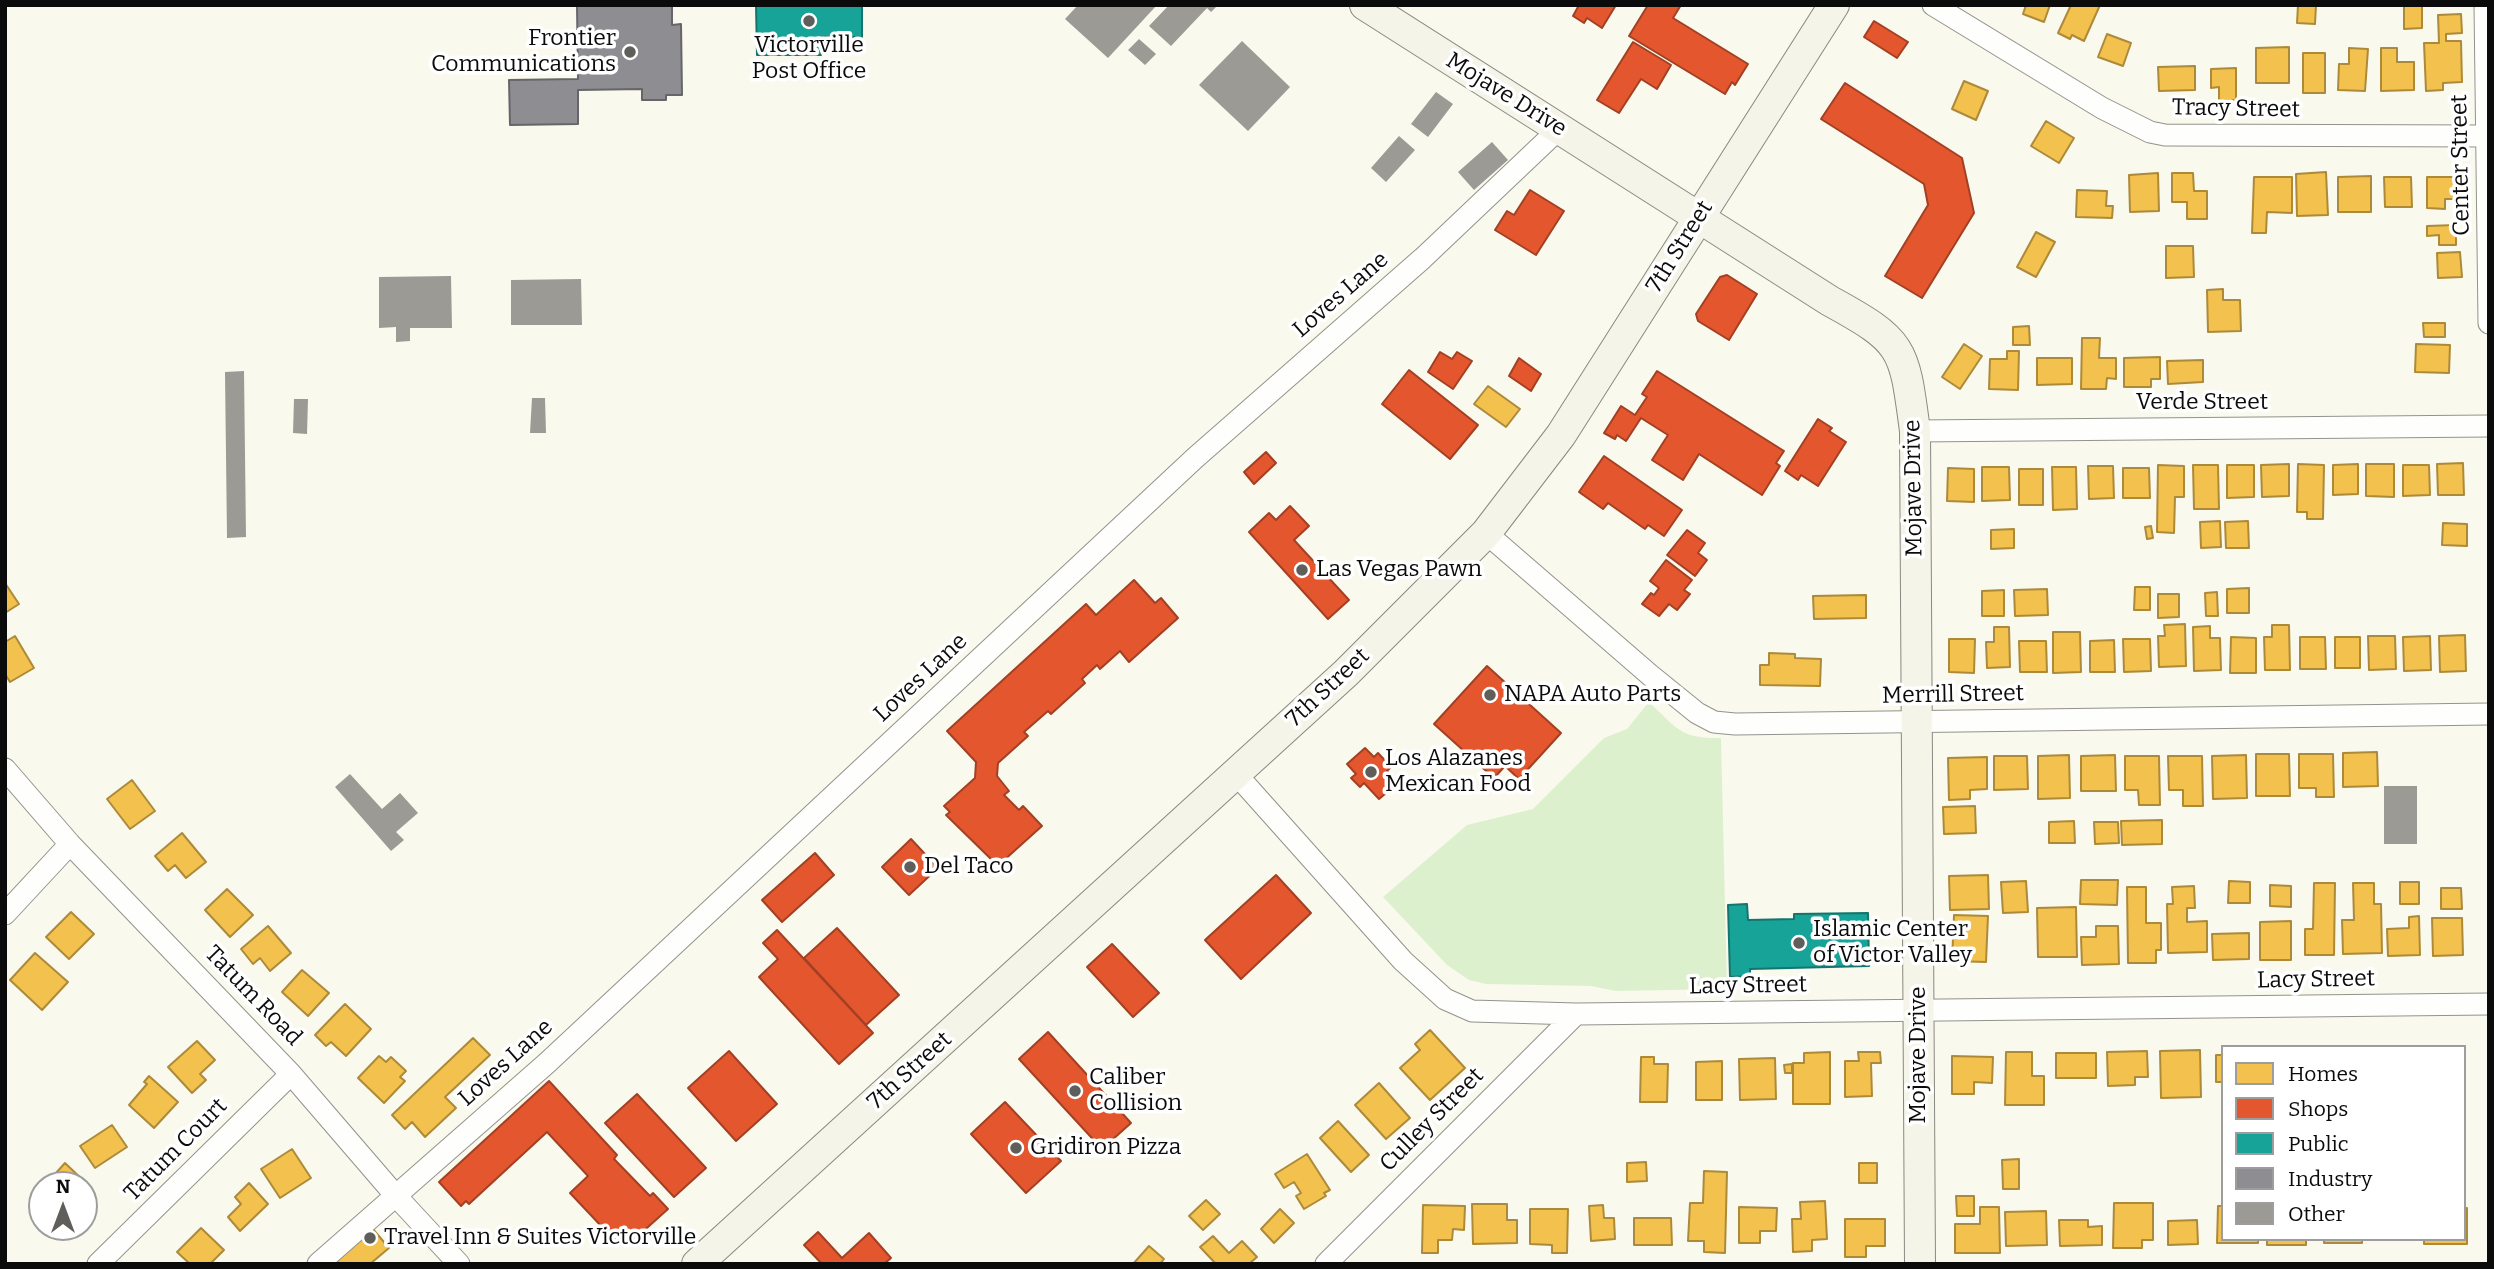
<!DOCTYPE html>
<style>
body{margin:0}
#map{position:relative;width:2494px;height:1269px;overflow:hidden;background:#faf9ed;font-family:Bitter,serif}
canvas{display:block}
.frame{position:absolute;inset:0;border:7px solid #0b0b0b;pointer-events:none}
.legend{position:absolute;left:2221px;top:1045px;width:245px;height:196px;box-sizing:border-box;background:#fff;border:2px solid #9d9d9d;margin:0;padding:9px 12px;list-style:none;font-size:21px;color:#0b0b0b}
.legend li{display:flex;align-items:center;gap:14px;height:35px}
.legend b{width:35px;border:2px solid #9d9d9d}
.north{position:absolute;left:28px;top:1171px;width:70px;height:70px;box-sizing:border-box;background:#fff;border:2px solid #9d9d9d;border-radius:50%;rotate:0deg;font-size:19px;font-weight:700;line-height:28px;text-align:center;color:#0b0b0b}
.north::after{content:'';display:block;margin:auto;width:24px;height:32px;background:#5f5e5a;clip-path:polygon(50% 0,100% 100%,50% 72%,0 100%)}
</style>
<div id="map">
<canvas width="2494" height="1269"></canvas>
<div class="frame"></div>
<ul class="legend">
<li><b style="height:19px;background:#f2c14e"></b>Homes</li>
<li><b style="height:19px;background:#e4572e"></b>Shops</li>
<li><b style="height:19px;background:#17a398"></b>Public</li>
<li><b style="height:19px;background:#8d8d92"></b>Industry</li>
<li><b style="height:19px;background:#9c9a94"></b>Other</li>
</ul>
<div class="north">N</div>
</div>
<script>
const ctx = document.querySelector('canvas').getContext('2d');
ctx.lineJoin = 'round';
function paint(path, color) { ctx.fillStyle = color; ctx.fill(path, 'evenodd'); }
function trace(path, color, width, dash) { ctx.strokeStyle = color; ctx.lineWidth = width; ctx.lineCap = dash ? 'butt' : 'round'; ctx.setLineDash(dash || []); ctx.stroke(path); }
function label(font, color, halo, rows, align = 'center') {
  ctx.font = font + ' Bitter,serif'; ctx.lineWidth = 7; ctx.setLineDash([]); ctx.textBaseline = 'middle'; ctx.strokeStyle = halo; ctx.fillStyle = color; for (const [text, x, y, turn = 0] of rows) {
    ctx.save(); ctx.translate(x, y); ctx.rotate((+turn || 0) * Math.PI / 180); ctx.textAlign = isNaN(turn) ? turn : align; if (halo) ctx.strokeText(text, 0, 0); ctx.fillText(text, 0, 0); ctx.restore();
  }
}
const green = new Path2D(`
 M1649,702c28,26 31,37 72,36l6,251 -111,2 -25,-5 -105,-2 -17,-4 -22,-15 -64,-68 84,-72 66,-16 71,-71 23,-9z`);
const homes = new Path2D(`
 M2026,5h24l-6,17 -21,-8z
 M2071,5h29l-16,36 -12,-6 -2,4 -12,-6z
 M2298,5h18l-1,19 -18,-1z
 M2404,5h18v23l-18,1z
 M2461,14l1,19 -16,1v7h15l1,41 -19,1v7l-17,1 -2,-48h15l-1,-28z
 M2107,34l24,9 -8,23 -25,-9z
 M2289,47v36h-33v-35z
 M2349,48l19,1 -3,42 -27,-1 1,-26h10z
 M2381,48h16v14h17v28l-33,1z
 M2303,53h22v40h-22z
 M2195,66v24l-36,1 -1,-24z
 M2236,68v32h-17v-13l-8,1v-19z
 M1964,81l24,10 -12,29 -24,-11z
 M2046,121l28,17 -15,25 -28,-17z
 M2326,172l2,43 -31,1 -1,-42z
 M2158,173l1,38 -29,1 -1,-37z
 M2172,173h21l1,18h13v28h-20v-17h-15z
 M2371,176v36h-33v-35z
 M2254,177h38v36l-25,-1 -1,21h-14z
 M2384,177h27l1,30h-27z
 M2427,177h34v22h-16v10l-18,-1z
 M2077,190l30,1 -1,15h7l-1,12 -36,-1z
 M2456,225v20h-17v-10l-12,1v-10z
 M2036,232l19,10 -19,35 -19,-10z
 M2166,246h27l1,31 -28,1z
 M2460,252l2,25 -24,1 -1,-25z
 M2223,289v11h17l1,31 -33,1 -1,-42z
 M2423,323h22v14h-21z
 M2029,326l1,19h-17v-18z
 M2082,338h18l-1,20h17v21l-9,-1 -1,11h-25z
 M1964,344l18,12 -22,33 -18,-12z
 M2416,344l34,1 -1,28 -34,-1z
 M2007,351h12l-1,39 -29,-1 1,-30h17z
 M2160,357v22h-9v8h-27v-29z
 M2037,358h35v26l-35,1z
 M2203,360v22l-35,2 -1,-23z
 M1488,386l32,23 -14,18 -32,-23z
 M2463,463l1,32h-26l-1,-31z
 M2289,464v32l-27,1 -1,-32z
 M2298,464l26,1 -1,54h-16v-7h-10z
 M2358,464v30l-25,1v-30z
 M2366,464h28v33l-28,-1z
 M2158,465l26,1v31h-9l-1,36 -17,-1z
 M2193,465h25l1,44h-25z
 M2227,465h27v32l-27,1z
 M2403,465h26l1,30 -27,1z
 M2088,466h25l1,32 -25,1z
 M1982,467h27l1,33 -28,1z
 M2052,467h24l1,42 -24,1z
 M1948,468l26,1v33l-27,-1z
 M2123,468h26l1,30h-27z
 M2019,469h24v36h-24z
 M2220,521l1,26 -20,1 -1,-26z
 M2248,521l1,27h-23l-1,-26z
 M2443,523l24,1v22l-25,-1z
 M2151,526l2,12 -6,1 -2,-12z
 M2014,529v19l-23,1v-19z
 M5,583l14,21 -14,9z
 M2135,587h15v23h-16z
 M2249,588v25h-22v-24z
 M2047,589l1,26 -33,1 -1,-26z
 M2004,590v26h-22v-25z
 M2217,592l1,24h-12l-1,-23z
 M2158,594h21v23l-21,1z
 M1866,595v23l-52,1 -1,-23z
 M2185,624l1,42 -27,1 -1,-31h7l-1,-11z
 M2272,625h17l1,45h-25l-1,-33h8z
 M2210,626v12h10l1,32 -27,1 -1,-44z
 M1994,627h15l1,40 -23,1 -1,-26h8z
 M2053,632h27l1,40 -28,1z
 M2465,635l1,36 -26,1 -1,-36z
 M15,636l19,32 -24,14 -5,-8v-32z
 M2368,636h27l1,33 -27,1z
 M2430,636l1,34 -27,1 -1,-34z
 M2231,637l25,1v35h-26z
 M2300,637h25l1,32h-26z
 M2335,637h25v31h-25z
 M1949,639h26l-1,34 -25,-1z
 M2123,639h27l1,32 -27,1z
 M2114,640l1,32h-25v-31z
 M2019,641h27l1,31h-27z
 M1769,653l26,1v4l26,1 -1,27 -60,-1v-20h9z
 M2377,752l1,34 -35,1v-34z
 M2256,754h33l1,42h-34z
 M2299,754h34l1,43h-18v-9h-17z
 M2069,755l1,43 -32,1v-43z
 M2115,755l1,36h-35v-35z
 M2246,755l1,43 -34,1 -1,-43z
 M1994,756h33l1,33 -34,1z
 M2125,756h34l1,49h-21l-1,-15h-13z
 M2168,756h34l1,50h-20v-16h-14z
 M1987,757v32l-17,1v9l-21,1 -1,-42z
 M132,780l23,31 -25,18 -23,-30z
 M1975,806l1,27 -32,1 -1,-27z
 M2162,820v24l-40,1 -1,-24z
 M2074,821l1,22h-26v-21z
 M2094,822h24l1,21 -24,1z
 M182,833l24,29 -20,16 -11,-13 -7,6 -13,-15z
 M1988,875l1,34 -39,1 -1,-34z
 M2081,880h37l-1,25 -37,-1z
 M2026,881l2,31 -25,1 -2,-31z
 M2229,881l21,1v21h-22z
 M2400,882h19v22h-19z
 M2314,883h21l-1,72h-29v-26h8z
 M2353,883h21v21h7l1,49 -39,1 -1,-34h12z
 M2270,885l21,1v21l-21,-1z
 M2194,886l1,22h-8v14l20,-1v31l-39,1 -1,-49h6l-1,-17z
 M2127,887h19v36h15v27h-5v13h-28z
 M2441,888h20l1,21h-21z
 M227,889l26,26 -23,22 -25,-27z
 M2076,907l1,50h-39l-1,-49z
 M71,912l23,22 -25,25 -23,-22z
 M1954,915l34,1 -2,46 -34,-1z
 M2419,916l1,39 -32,1 -1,-27 22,-1v-11z
 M2432,918h30l1,37 -30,1z
 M2291,921v39h-31v-38z
 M268,926l23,27 -21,18 -10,-13 -7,6 -12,-15z
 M2096,926h22l1,38 -37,1 -1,-28h15z
 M2249,933v26l-36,1 -1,-26z
 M35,953l33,29 -26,28 -32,-30z
 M302,970l27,23 -21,23 -26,-24z
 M345,1004l26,25 -25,27 -15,-14 -5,4 -11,-11z
 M1430,1030l35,38 -35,32 -30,-32 20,-18 -5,-6z
 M473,1038l17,17 -45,42 11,11 -31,29 -13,-15 -7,7 -13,-14z
 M197,1041l18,19 -15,14 6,6 -14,13 -24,-26z
 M2200,1050l1,47 -40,1 -1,-47z
 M2147,1051l1,26h-13v8l-27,1 -1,-34z
 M1830,1052v52h-37v-41h11v-10z
 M1858,1052h22l1,11h-10l1,33 -27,1v-36h14z
 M2006,1052h26v24h12v29h-39z
 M2056,1053h40v25h-40z
 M2216,1055h7v27h-7z
 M379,1056l7,6 5,-5 15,14 -6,6 5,4 -21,22 -26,-25z
 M1952,1056l41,1 -1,26 -18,-1v12h-22z
 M1641,1057h13v7h14l-1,38h-27z
 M1775,1058l1,41 -36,1 -1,-41z
 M1722,1061v39h-26v-38z
 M1792,1064v9h-7l-1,-8z
 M149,1076l29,26 -24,26 -25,-23 18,-21 -3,-2z
 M1379,1083l31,35 -24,21 -31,-34z
 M1338,1121l31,34 -18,17 -31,-34z
 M112,1125l15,22 -32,21 -15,-22z
 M292,1149l19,29 -31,20 -19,-29z
 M1307,1154l23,36 -6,3 2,3 -22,13 -8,-13 5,-3 -7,-11 -10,6 -9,-14z
 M2019,1159v30h-16l-1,-29z
 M1646,1162l1,19 -20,1v-19z
 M65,1163l21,20 -2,2h-39z
 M1859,1163h18v20h-18z
 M1704,1171l23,1 -2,81 -21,-1v-11h-16l2,-38h13z
 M249,1183l19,21 -28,27 -12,-14 13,-13 -6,-7z
 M1956,1196h18v20h-17z
 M1206,1200l14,14 -17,16 -14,-14z
 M1825,1201l2,38 -15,1v11l-19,1 -1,-33h9l-1,-17z
 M2114,1203h39v37h-11v8h-29z
 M1472,1204h35v16h10v23l-44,1z
 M1423,1205l42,1 -1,24 -11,-1 -1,11h-14v13h-16z
 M1603,1205l1,13h10l1,21 -24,2 -2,-35z
 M2218,1206h5v33h35v4h-41z
 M1739,1207l38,1 -1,23h-16v12h-21z
 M1980,1207h19l1,46h-45v-29h25z
 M2464,1208h3v36h-43v-5h40z
 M1280,1209l14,14 -20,20 -13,-14z
 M1530,1209h38l-1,44h-15v-8l-22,-1z
 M2046,1211l1,34 -41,1 -1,-34z
 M1634,1218h37l1,27h-38z
 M1845,1219h40v27h-19v11h-21z
 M2059,1220h29v7l14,-1v19l-42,1z
 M2197,1220l1,24 -30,1v-24z
 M201,1228l23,22 -14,14h-20l-13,-12z
 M372,1228l17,20 -19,16h-40z
 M1213,1236l16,17 13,-12 15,16 -8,7h-33l-16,-17z
 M2267,1239h39v6h-39z
 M2324,1239h38v4h-38z
 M1149,1246l15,13 -4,5h-27z`);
const shops = new Path2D(`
 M1579,5h37l-14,23 -15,-10 -3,5 -11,-7z
 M1648,5h33l-8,13 75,46 -13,21 -3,-3 -7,12 -96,-58z
 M1874,21l34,21 -11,16 -33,-21z
 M1633,42l38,23 -14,24 -16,-10 -22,34 -22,-13z
 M1845,83l117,75 12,55 -52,85 -37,-22 43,-71 -4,-21 -103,-65z
 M1530,190l34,21 -28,44 -41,-25 12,-19 7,4z
 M1727,275l30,19 -28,46 -31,-19 -2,-7 24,-37z
 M1440,352l12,7 5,-7 15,9 -19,28 -25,-17z
 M1519,358l22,16 -10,17 -22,-15z
 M1409,370l69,55 -28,34 -68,-55z
 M1657,371l127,80 -8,12 4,3 -18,29 -63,-41 -16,26 -31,-20 16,-25 -27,-17 -15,23 -9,-6 -2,4 -11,-6 17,-27 14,9 12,-18 -5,-3z
 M1818,419l14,9 -3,3 17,11 -28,44 -17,-11 -3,5 -13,-9z
 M1266,452l10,11 -22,21 -10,-12z
 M1604,456l78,54 -18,26 -16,-11 -3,4 -37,-26 -5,6 -24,-17z
 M1290,506l19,20 -15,14 55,60 -21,19 -79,-87 20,-19 7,7z
 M1687,530l18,13 -7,10 9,7 -12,16 -28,-21z
 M1666,560l26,20 -8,10 6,4 -13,16 -8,-6 -10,12 -17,-12 9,-11 3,2 5,-7 -9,-7z
 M1134,580l21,23 6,-5 17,20 -49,44 -9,-11 -20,18 -3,-4 -15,14 3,4 -34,31 -3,-3 -24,21 4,4 -30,27 -1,13 12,15 -5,4 15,15 4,-4 19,20 -40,36 -4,-3 -4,3 -48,-47 4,-3 -6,-6 31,-28 1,-16 -29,-31 139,-127 10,11z
 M1487,666l74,67 -42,46 -14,-13 -11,12 -60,-54z
 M1365,748l9,9 4,-4 13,14 -4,4 11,12 -19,16 -15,-16 -4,4 -9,-9 5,-4 -9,-10z
 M911,839l27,29 -29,27 -27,-28z
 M815,853l19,22 -52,47 -20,-22z
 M1276,875l35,38 -70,66 -36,-39z
 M837,928l62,67 -33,30 -62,-67z
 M777,930l96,103 -34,31 -80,-87 19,-18 -15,-16z
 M1112,944l47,49 -26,24 -46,-50z
 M1048,1032l83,91 -29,26 -83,-90z
 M729,1051l48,53 -41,37 -48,-53z
 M549,1081l68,74 -3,4 36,37 3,-3 15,16 -40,36h-9l-49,-52 18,-17 -41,-44 -78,72 -3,-3 -5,5 -22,-24z
 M637,1094l69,74 -32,29 -69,-74z
 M1005,1102l56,59 -35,32 -55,-59z
 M818,1232l24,26 27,-25 22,25 -7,6h-62l-18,-19z`);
const public = new Path2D(`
 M756,5h106v32h-41v18h-64z
 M1747,904l1,16 46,-1v-5l74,-1 1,53 -119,3v7l-20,1 -2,-72z`);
const industry = new Path2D(`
 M577,5h95v20l9,-1 1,71h-16v5h-24v-11l-64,1v34l-68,1 -1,-45 69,-1z`);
const building = new Path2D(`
 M1078,5h79l-49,53 -43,-39z
 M1169,5h49l-7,7 -4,-4 -36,38 -22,-20z
 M1139,39l17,15 -11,11 -17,-15z
 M1242,41l48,46 -42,44 -49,-46z
 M1436,92l17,12 -25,33 -17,-13z
 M1399,136l16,14 -29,32 -15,-14z
 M1492,142l16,18 -34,30 -16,-18z
 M451,276l1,52h-42v13l-14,1v-15l-17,1v-51z
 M581,279l1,46h-71v-45z
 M244,371l2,166 -19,1 -2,-166z
 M532,398h13l1,35h-16z
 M294,399h14l-1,35 -14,-1z
 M350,774l32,35 18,-16 18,20 -22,19 8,8 -13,11 -56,-64z
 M2384,786h33v58h-33z`);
const street = new Path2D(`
 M1933,5l169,103 48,24 15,3 324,1
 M2485,5l4,318
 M1915,431l574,-5
 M1486,533l164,142 47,38 17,9 21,2 754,-10
 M5,769l65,75 221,230 105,122 63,68
 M1236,774l167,187 42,38 27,12 104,3 913,-10
 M5,914l65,-70
 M98,1264l193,-190
 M318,1264l229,-201 648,-605 228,-200 136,-129
 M1326,1264l250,-250`);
const secondary = new Path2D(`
 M1365,5l465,296c75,41 74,47 85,130l5,833
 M697,1264l649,-591 140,-140 75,-98 273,-430`);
const markers = [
 [809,21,7,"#5f5e5a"],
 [630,52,7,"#5f5e5a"],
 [1302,570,7,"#5f5e5a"],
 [1490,695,7,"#5f5e5a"],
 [1371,772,7,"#5f5e5a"],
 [910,867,7,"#5f5e5a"],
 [1799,943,7,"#5f5e5a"],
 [1075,1091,7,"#5f5e5a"],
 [1016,1148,7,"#5f5e5a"],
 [370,1238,7,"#5f5e5a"]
];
const poiNames = [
 ["Frontier",616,39,"right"],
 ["Communications",616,65,"right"],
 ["Victorville",809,46,"center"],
 ["Post Office",809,72,"center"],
 ["Las Vegas Pawn",1316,570],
 ["NAPA Auto Parts",1504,695],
 ["Los Alazanes",1385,759],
 ["Mexican Food",1385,785],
 ["Del Taco",924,867],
 ["Islamic Center",1813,930],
 ["of Victor Valley",1813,956],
 ["Caliber",1089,1078],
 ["Collision",1089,1104],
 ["Gridiron Pizza",1030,1148],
 ["Travel Inn & Suites Victorville",384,1238]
];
const streetNames = [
 ["Mojave Drive",1506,95,32],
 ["Tracy Street",2236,109,1],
 ["Center Street",2461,165,-91],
 ["7th Street",1680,247,-58],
 ["Loves Lane",1341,295,-41],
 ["Verde Street",2202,403],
 ["Mojave Drive",1914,488,-91],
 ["Loves Lane",921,678,-43],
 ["7th Street",1328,688,-43],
 ["Merrill Street",1953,695,-1],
 ["Lacy Street",2316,980,-1],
 ["Lacy Street",1748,986,-1],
 ["Tatum Road",253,996,46],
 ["Mojave Drive",1919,1055,-90],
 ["Loves Lane",506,1063,-42],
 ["7th Street",910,1071,-42],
 ["Culley Street",1432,1120,-45],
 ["Tatum Court",176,1150,-45]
];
paint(green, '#ddf0ce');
paint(homes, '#f2c14e');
trace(homes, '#ad8a3a', 2);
paint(shops, '#e4572e');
trace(shops, '#a34024', 2);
paint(public, '#17a398');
trace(public, '#13756e', 2);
paint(industry, '#8d8d92');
trace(industry, '#66666a', 2);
paint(building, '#9c9a94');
trace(street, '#93928d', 23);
trace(secondary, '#898983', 32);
trace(street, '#fefefc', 21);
trace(secondary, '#f4f4e8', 30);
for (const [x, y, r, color] of markers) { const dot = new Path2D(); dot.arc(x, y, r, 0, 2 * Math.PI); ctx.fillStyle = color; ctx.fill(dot); trace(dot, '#fff', 2.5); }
label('23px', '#0b0b0b', '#fff', poiNames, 'left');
label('23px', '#0b0b0b', '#fff', streetNames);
</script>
